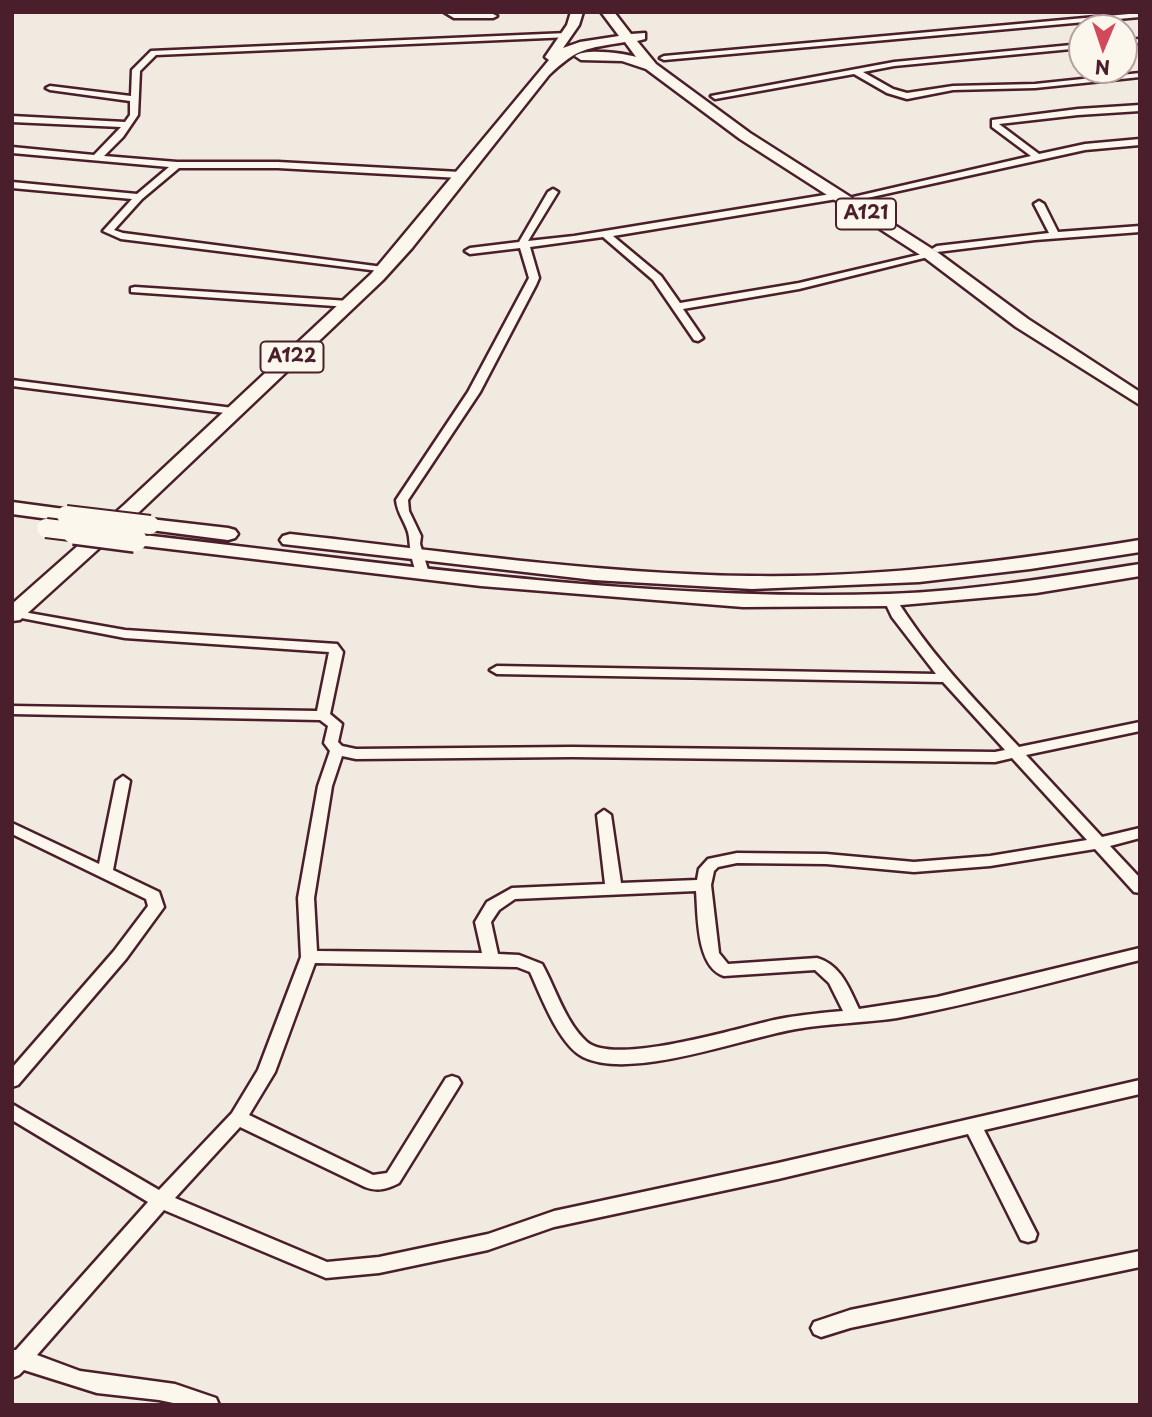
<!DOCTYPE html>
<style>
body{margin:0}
#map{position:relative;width:1152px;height:1417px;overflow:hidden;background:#f0eae0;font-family:"Playpen Sans",sans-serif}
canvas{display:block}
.frame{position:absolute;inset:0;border:14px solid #4a1f2b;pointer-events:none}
.north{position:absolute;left:1068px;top:14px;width:70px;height:70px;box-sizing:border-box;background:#fbf7ec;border:2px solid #b4a19f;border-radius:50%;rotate:182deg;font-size:19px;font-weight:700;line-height:28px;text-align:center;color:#4a1f2b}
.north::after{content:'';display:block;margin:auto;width:24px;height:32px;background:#d1495b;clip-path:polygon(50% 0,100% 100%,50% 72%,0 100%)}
</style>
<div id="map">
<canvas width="1152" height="1417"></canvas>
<div class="frame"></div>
<div class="north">N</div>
</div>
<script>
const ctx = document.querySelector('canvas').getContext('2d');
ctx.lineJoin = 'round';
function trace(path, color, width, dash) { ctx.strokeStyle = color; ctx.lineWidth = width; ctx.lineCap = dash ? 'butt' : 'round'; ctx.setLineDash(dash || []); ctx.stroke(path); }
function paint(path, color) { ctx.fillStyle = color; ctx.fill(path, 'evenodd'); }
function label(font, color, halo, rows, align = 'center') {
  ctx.font = font + ' "Playpen Sans",sans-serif'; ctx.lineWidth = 7; ctx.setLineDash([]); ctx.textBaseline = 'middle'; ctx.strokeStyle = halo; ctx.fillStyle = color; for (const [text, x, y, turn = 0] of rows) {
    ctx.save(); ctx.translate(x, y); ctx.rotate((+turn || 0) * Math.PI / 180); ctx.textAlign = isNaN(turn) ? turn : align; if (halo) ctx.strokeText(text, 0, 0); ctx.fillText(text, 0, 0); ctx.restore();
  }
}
const minor = new Path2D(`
 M444,12l49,2 4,2 -4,2h-39z
 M1140,13v4l-476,43 -4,-2 4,-2z
 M567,33l4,2 -1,2 -414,18 -16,16 -2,44 -15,22 -19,19 73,6h101l182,10 5,3 -5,3 -182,-10h-99l-37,31 -28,31 9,3 260,34 5,3 -1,2 -266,-33 -18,-8 29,-32 -120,-11v-6l125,12 32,-27 -157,-14v-6l82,8 27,-28 -109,-5v-6l113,6 5,-7v-14l-80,-11 -4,-2 4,-2 81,10 1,-26 19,-19z
 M1140,39v4l-16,1v-4z
 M1082,44v4l-188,18 -31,6 30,17 14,4 46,-7 82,-2 105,-11v4l-105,11 -82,2 -46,9 -20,-6 -33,-19 -139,25 -4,-3 183,-34z
 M1140,105v6l-62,4 -79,9 40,30 46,-10 55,-5v6l-55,5 -227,50 -5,-3 178,-41 -39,-29v-7l86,-11z
 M553,189l5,3 -30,49 46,-5 263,-43 5,3 -5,3 -224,37 48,40 19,27 119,-20 132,-31 5,3 -137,34 -116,20 20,29 -5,3 -4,-1 -41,-60 -50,-43 -73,10 9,31 -3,7 -56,107 -72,108 1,11 12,25 -1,8 9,29 -1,3h-10c-6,-12 -8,-26 -9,-39 -1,-12 -12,-23 -13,-37l72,-108 61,-114 -9,-30 -50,6 -5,-3 5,-3 49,-6 29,-50z
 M1039,201l5,3 14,28 82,-6v6l-105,8 -98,12 -5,-3 5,-3 112,-13 -15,-29z
 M135,287l214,14 5,3 -5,3 -218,-15v-4z
 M12,380l221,28 6,3 -6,3 -221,-28z
 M890,596l5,1c34,56 80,103 124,150l121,-25v9l-114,24 76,82 38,-9v10l-30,8 30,32v15l-6,-1 -39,-43 -105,17 -76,6 -88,-8 -89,-1 -19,4 -4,4 -3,14 8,68 9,11 89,-6c24,7 32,30 42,51l78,-12 203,-49v12c-81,20 -162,43 -243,58 -34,5 -67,5 -101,11 -53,9 -165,52 -213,28 -24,-12 -42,-61 -53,-85l-13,-5 -202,-4 -40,109 -26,43 124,60 14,-2 59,-95 6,-2 6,2 3,5 -3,5 -59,95c-12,6 -21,9 -34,4l-125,-60 -65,71 152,64 52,-5 109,-23 66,-23 224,-48 362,-83v14l-156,36 53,104 -2,6 -7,2 -7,-2 -53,-106 -190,45 -224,48 -66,23 -109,23 -53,5 -162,-68 -127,145 43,16 95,13 41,14 3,7h-36l-24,-5 -62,-7 -73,-23 -5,5 -7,3v-28h4l132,-148 -136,-82v-16l147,86 73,-77 26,-43 43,-113 -3,-59 20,-112 12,-35 -6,-8 4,-17 -8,-6 -308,-6v-8l305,5 12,-59 -204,-14 -109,-21 -4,-1v-6l113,20 212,14 6,8 -13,62 12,10 -4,18 4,4 14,3 216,-2 423,5 10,-2 -62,-68 -446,-8 -7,-4 7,-4 439,8 -44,-57 -8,-17zM342,756l14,3 216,-2 423,5 17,-4 75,82 -97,16 -76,6 -88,-8 -89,-1 -29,6 -9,10 -2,11 -76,3 -10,-68 -7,-5 -7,5 8,69 -93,4 -25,14 -12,20 7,31 -165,-2 -3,-53 18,-112zM696,891c2,24 0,76 28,85l91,-6 14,13 14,28c-23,2 -46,4 -69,9 -36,8 -159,46 -187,22 -22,-20 -31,-53 -45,-78l-23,-9 -21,-1 -7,-32 8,-12 16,-11z
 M123,776l7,5 -17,89 46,22 5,15 -38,52 -108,126 -6,2v-19l102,-117 34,-45 -2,-7 -134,-65v-11l87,41 17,-83z
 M1140,1251v16l-290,61 -29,9 -7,-3 -3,-6 3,-6 36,-12z`);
const trunk = new Path2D(`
 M571,12h12l-4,13 -16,23 17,-6 39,-6 -18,-24h13l17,22 14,-1v6l-8,2 19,23 94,69 187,119 91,67 112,73v13l-124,-78 -91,-69 -185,-119 -94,-70 -24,-8 -41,-1 -6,-4c10,-8 48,-3 61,1l-11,-15c-40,7 -46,5 -76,33l-137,173 -29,32 -245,233 -118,107 -8,1v-17l112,-99 247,-231 178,-214 -4,-3 22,-32z
 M12,502l52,7 7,2 3,4 -3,4 -7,2 -52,-7z
 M150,519l78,9 7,2 3,4 -3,4 -7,2 -85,-11 -3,-4 3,-4z
 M135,534c247,28 504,68 753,60 84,-3 169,-17 252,-30v12l-104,17 -146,13 -147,1 -262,-21 -353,-42 -3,-4 3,-4z
 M290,534c153,17 306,40 459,42 131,2 262,-15 391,-36v12l-110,17 -111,13 -167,7 -158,-9 -311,-36 -3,-4 3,-4z`);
const trunkBridgeFar1 = new Path2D(`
 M66,515l84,10
 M46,528l41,5`);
const trunkBridge = new Path2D(`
 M74,532l61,8`);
const shields = [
 [866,214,60],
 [292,357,63]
];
const shieldNames = [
 ["A121",866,214],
 ["A122",292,357]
];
trace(minor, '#4a1f2b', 5);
trace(trunk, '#4a1f2b', 5);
paint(minor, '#fbf7ec');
paint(trunk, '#fbf7ec');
trace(trunkBridgeFar1, '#4a1f2b', 22, []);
trace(trunkBridge, '#4a1f2b', 28, []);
trace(trunkBridgeFar1, '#fbf7ec', 18);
trace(trunkBridge, '#fbf7ec', 23);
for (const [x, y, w] of shields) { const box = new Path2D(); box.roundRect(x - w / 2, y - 15.5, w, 31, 5); ctx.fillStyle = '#fbf7ec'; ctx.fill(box); trace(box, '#4a1f2b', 2); }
label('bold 19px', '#4a1f2b', null, shieldNames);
</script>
